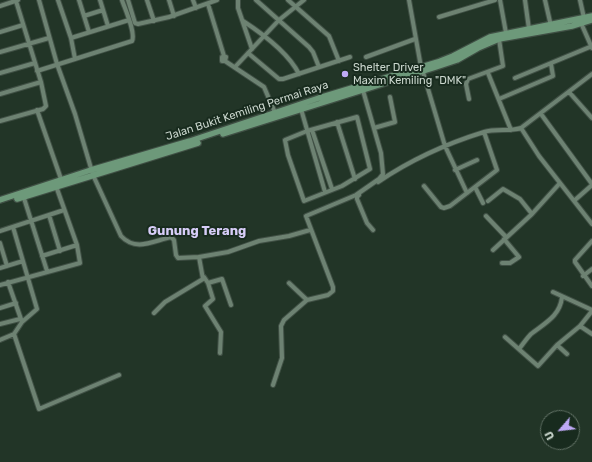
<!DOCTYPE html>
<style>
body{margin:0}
#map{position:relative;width:592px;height:462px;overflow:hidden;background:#223527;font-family:Rubik,sans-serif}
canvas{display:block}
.north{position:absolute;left:540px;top:410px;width:40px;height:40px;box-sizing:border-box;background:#182b1e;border:1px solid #607064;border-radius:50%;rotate:242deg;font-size:11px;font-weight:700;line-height:16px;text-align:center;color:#cbd7ce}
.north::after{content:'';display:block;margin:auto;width:14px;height:18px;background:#bea9f5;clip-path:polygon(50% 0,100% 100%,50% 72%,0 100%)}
</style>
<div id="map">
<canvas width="592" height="462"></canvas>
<div class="north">U</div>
</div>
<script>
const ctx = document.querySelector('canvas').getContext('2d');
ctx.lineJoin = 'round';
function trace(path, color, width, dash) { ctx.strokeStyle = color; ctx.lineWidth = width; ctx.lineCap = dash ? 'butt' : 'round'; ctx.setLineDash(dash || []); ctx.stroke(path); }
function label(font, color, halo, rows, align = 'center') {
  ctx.font = font + ' Rubik,sans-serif'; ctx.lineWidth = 4; ctx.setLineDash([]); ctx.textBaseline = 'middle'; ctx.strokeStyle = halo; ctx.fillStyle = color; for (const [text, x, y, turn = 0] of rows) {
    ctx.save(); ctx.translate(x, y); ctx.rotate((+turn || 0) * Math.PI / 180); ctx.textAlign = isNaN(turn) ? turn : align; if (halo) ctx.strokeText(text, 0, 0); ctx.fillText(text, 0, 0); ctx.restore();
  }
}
const street = new Path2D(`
 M39,0l18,64 18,50 18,61 28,61c15,16 32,5 50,1l3,3 2,15 2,3 21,-1
 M58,0l13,38 4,21
 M79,0l10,32
 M100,0l8,26
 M128,0l7,23 3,1 31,-7 48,-17
 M147,0l7,21
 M169,0l5,16
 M193,0l3,8
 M238,0v8l14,41
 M256,0l53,47 4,5 6,15
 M288,0l41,36 10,25
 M409,0l12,67
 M500,0l6,33
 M525,0l4,29
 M545,0l6,26
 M580,0l4,18
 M208,4l16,52
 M0,6l18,-6
 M84,16l19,-6
 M439,17l56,-17
 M243,21c20,13 45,31 56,53
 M581,23l11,25
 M0,32l23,-7
 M71,38l58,-18
 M0,52l49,-14
 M248,53l31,26h4l67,-22
 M366,57l49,-18
 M225,61l1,-4h-4v4h3l39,26 12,28
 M235,67l44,-47 25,-20
 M37,71l95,-30c4,-8 -7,-32 -10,-41
 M423,72l22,74 22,47
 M0,73l35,-10
 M488,73l23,57
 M515,78l77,-32
 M569,92l23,26
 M0,94l41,-12
 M469,99l-3,-15 2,-5 35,-13 -4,-27
 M499,99l54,-23 -2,-12
 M301,109l24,83
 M37,110l24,69
 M541,114l51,70
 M357,117l13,52 -28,17 -38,15 -16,-46 -3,-15 22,-9z
 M0,121l43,-12 3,-3 -5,-24 -25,-81
 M337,122l18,57
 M374,128l21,-6 -5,-25
 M521,128l18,28 53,68
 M312,130l20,59
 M455,170l22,-10
 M378,182c34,-23 67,-38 106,-50
 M424,186l17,21 3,1 6,-2 47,-36 -13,-38c12,-4 25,0 37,-4l71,-54
 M475,187l8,16
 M23,195l24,76
 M359,195l-2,2v2l10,24 6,7
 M575,200l17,-15
 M488,201l15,-12 17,10 12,15
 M49,215l11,36
 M486,216l20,21
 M0,231l64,-21
 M592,241l-17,19v2l17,24
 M0,243l7,23
 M493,250l39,-36 28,-31
 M42,256l35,-11
 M502,263h8l9,-6 -15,-18
 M0,268l23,-7
 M583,276l9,-7
 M204,277l4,6 5,16 -8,7 16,26 -1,21
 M8,282l14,40 15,-13 -24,-82
 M208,283l14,-4 9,26
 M289,283l18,17 21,-5 5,-4v-4l-27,-71 50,-21 23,-16 4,-5 -2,-21 -19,-66
 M0,285l80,-22 -3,-18 -21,-59
 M553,292l39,18
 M0,308l16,-5
 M154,313l11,-11 38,-23 -4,-22 29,-5 31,-11 30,-5 21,-6
 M0,324l20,-5
 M580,326l12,8
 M14,334l25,75 80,-34
 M505,337l33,29 19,-21 23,-19 12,-15
 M0,340l14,-6 8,-12
 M557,345l10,9
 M519,349c4,-5 8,-11 12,-15 14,-11 29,-18 31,-37
 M273,385l9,-27 -1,-32 3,-6 23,-20`);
const secondary = new Path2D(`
 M223,134l213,-67 21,-7 21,-12 21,-9 73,-13 20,-6
 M17,199l181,-56
 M0,200l91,-30 99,-29 129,-43 119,-36 15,-6 37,-19 102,-21`);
const markers = [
 [345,74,4,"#bea9f5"]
];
const poiNames = [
 ["Shelter Driver",353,68],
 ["Maxim Kemiling \"DMK\"",353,81]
];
const streetNames = [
 ["Jalan Bukit Kemiling Permai Raya",247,111,-18]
];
const quarterNames = [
 ["Gunung Terang",197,231]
];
trace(street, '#405045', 6);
trace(secondary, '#405045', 8);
trace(street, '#6d8272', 4);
trace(secondary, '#6d997a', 5.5);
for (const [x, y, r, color] of markers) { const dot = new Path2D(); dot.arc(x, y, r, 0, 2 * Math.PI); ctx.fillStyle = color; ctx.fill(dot); trace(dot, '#182b1e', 1.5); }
label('11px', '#cbd7ce', '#182b1e', poiNames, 'left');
label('11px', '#cbd7ce', '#182b1e', streetNames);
label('bold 13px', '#d7cdf8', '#182b1e', quarterNames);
</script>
